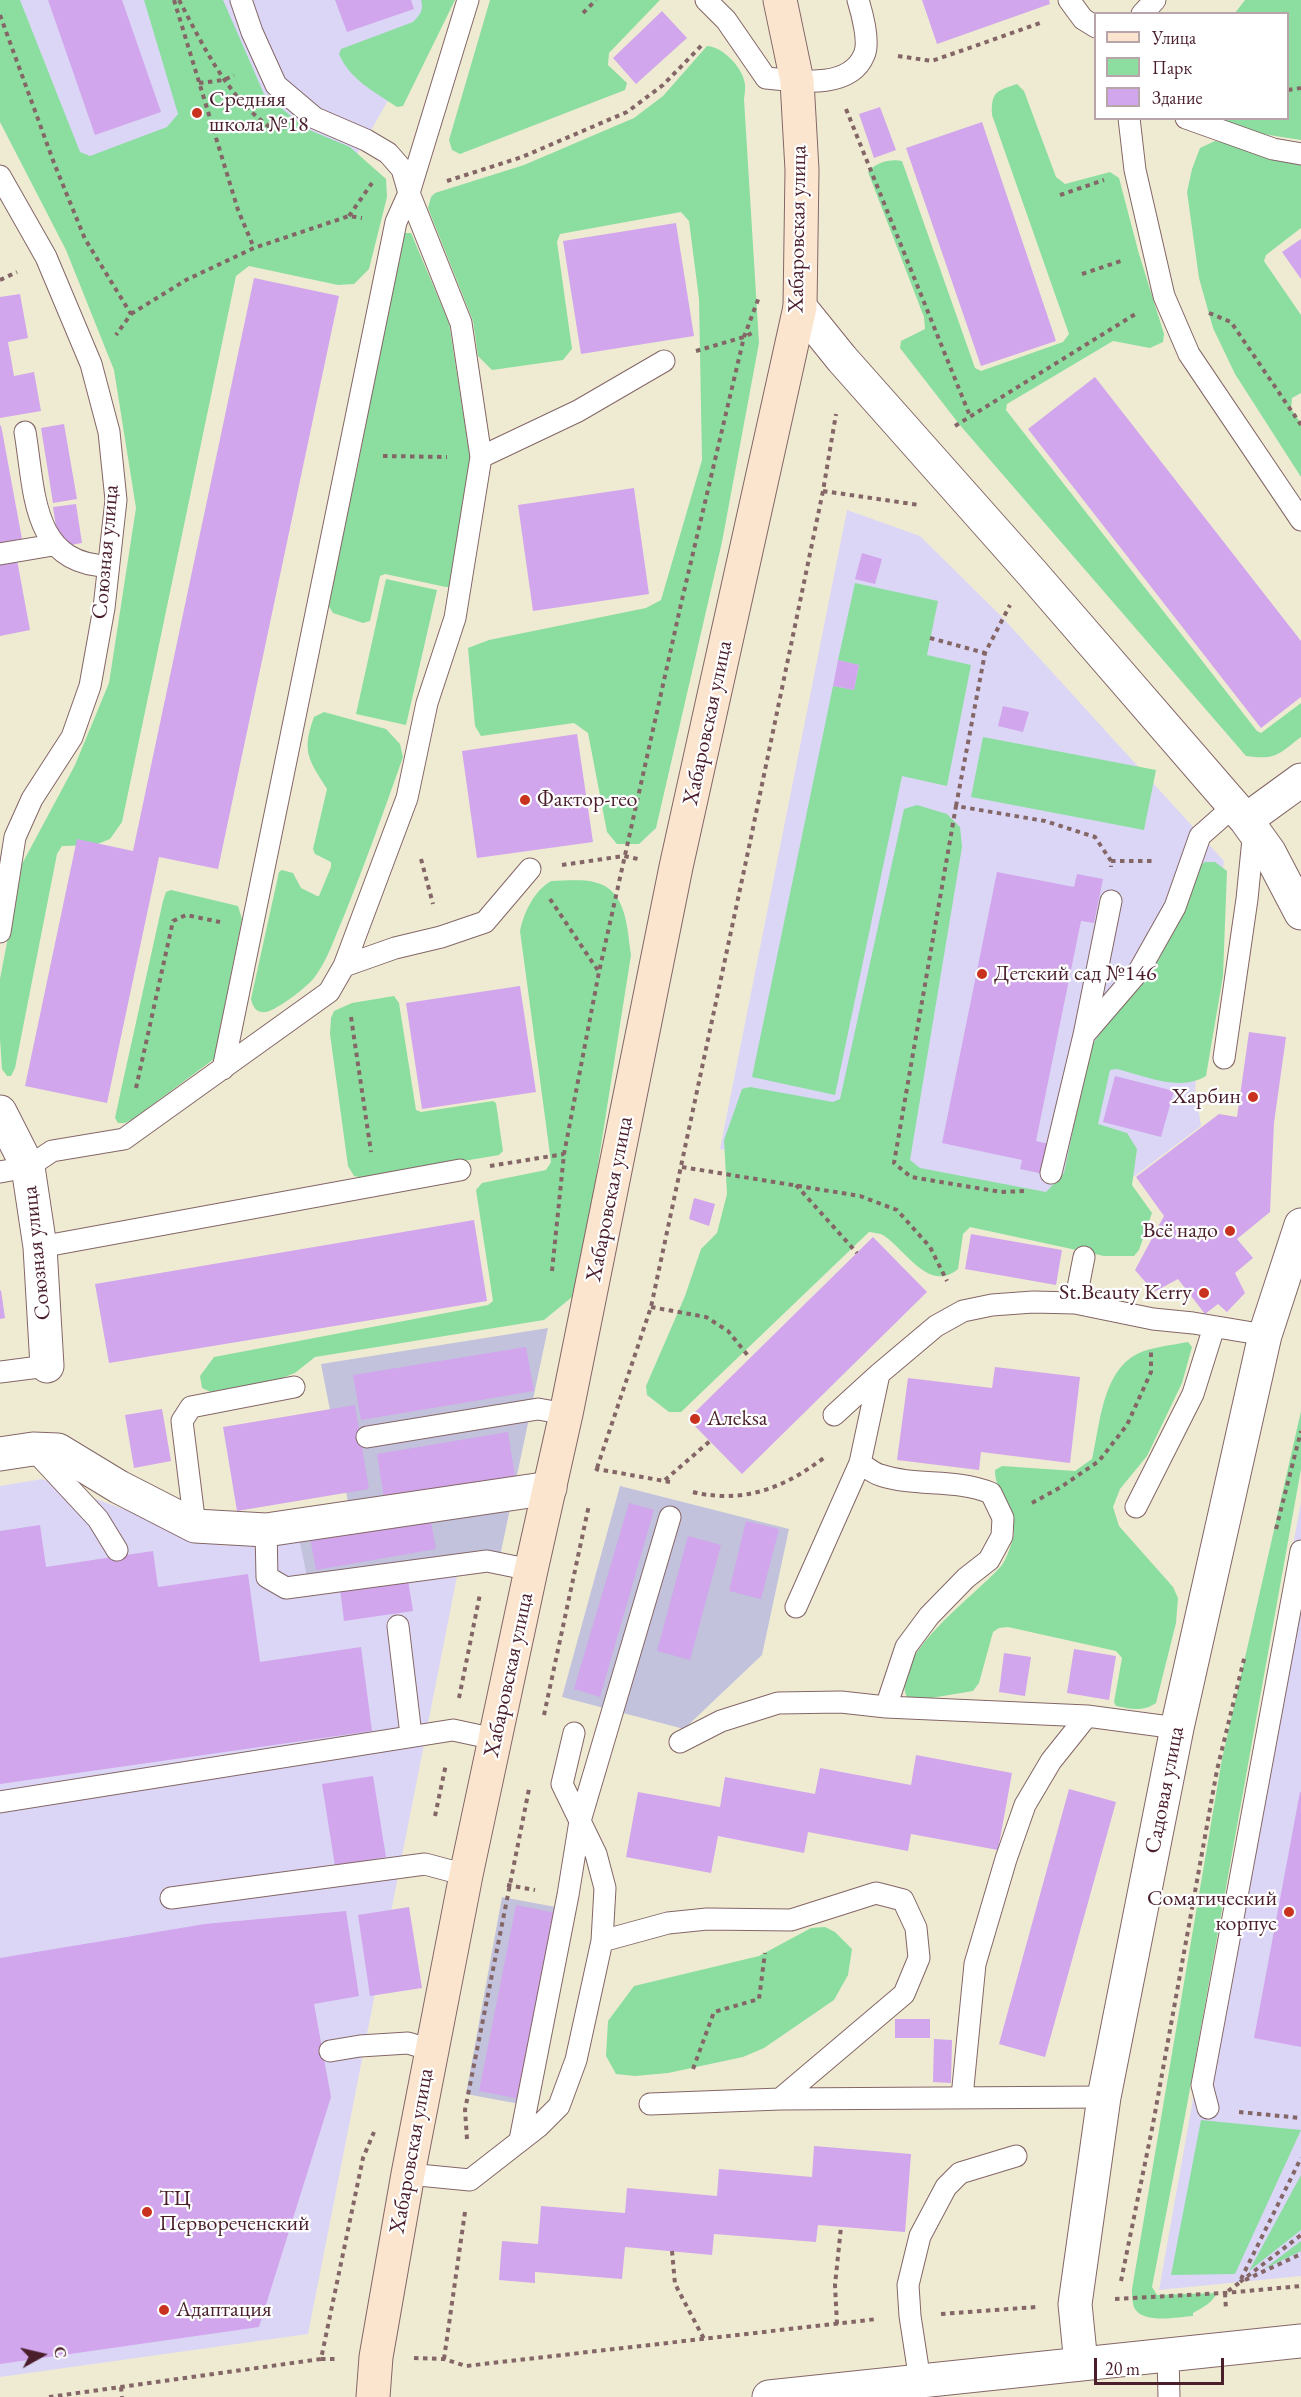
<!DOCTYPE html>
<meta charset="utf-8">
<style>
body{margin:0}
#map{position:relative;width:1301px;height:2397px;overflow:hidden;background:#efebd3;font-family:"EB Garamond",serif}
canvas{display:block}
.legend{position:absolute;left:1094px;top:12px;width:195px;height:108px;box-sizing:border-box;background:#fff;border:2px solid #b7a5aa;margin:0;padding:8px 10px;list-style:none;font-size:18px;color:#4a1f2b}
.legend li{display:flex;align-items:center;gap:12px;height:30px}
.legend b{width:30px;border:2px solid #b7a5aa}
.north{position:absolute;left:12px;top:2325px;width:60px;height:60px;-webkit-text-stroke:4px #fff;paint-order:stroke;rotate:82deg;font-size:16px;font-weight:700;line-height:24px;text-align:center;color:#4a1f2b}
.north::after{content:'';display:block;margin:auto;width:21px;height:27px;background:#4a1f2b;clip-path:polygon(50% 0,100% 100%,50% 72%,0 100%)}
.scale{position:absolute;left:1094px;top:2358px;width:130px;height:27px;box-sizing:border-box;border:3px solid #4a1f2b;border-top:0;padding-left:8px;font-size:18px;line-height:21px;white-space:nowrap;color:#4a1f2b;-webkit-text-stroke:4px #fff;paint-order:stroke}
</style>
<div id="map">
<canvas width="1301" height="2397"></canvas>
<ul class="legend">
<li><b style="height:8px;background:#fbe5cf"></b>Улица</li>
<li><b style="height:16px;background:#8bdea0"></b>Парк</li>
<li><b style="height:16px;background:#d1a6ec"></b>Здание</li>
</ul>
<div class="north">С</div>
<div class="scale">20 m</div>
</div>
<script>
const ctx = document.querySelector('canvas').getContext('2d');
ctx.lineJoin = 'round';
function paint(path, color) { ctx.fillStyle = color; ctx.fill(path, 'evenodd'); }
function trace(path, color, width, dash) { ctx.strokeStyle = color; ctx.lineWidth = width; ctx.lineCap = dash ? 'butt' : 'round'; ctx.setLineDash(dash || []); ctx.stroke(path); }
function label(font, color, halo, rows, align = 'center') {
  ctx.font = font + ' "EB Garamond",serif'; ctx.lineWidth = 4.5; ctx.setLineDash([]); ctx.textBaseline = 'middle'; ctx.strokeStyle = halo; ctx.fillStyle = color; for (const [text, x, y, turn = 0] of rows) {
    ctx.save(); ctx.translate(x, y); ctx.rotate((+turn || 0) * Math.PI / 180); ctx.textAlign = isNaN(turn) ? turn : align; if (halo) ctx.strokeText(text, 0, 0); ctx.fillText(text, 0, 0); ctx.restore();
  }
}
const built = new Path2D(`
 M0,0h429v29l-78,136 -276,48z
 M847,510l73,26 82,81 222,244 -29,227 6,38 -118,89 -363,-66z
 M42,1479l181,67 248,-41 -163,829 -308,43v-891z
 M1301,1502v774l-142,14 101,-568z`);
const industrial = new Path2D(`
 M548,1328l-49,233 -188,35 -12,-58 54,-10 -32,-164z
 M620,1486l169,43 -27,126 -78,74 -122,-32z
 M502,1897l59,11 -36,197 -59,-11z`);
const green = new Path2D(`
 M0,0h20l60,152 10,4 77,-29 11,-13 -34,-114h79l41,94 43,35 43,18 36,32 1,18 -18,72 -15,15 -16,1 -89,-19 -13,10 -114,546 -12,17 -15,6 -33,1 -5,8 -42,214 -4,8h-4l-5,-7 -2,-30v-60l22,-115 53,-99 34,-82 27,-175 -22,-138 -48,-120 -66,-128z
 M421,0h34l-52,106 -6,1c-22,-15 -47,-27 -58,-53l2,-5 72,-27c7,-7 11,-12 8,-22z
 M490,0h170l-51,53 -1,12 19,18 -2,7 -165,64 -8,-4 -3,-10z
 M1245,0h56v140l-77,-12 -11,-9 75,-1v-104l-53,-1z
 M707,46c14,0 34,20 37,34 2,6 1,13 0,19l15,244 -37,199 -66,286 -17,16h-22l-10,-12 -19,-99 -14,-10 -93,13 -6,-10 -7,-78 21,-8 157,-32 15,-8 41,-140 -3,-161 -10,-78 -8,-9 -121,22 -3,8 15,107 -9,11 -71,10 -14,-14 -5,-35 -45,-113 3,-11 4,-4 89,-28 110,-47 29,-22z
 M1017,84l7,7 32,86 9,7 45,-12 9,6 20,76 25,80 -1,8 -13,6 -37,-7 -106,63 -1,6 251,321 4,2 40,-30v34c-24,18 -24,23 -55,19l-287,-332 -59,-76 1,-7 24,-12 -1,-12 -56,-145c6,-9 23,-14 34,-11l73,207 6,3 82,-29 6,-8 -77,-219c-1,-23 4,-24 25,-31z
 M1215,141l86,17v70l-35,27 -2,6 37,54v78l-9,5 -1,11 10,14v54l-66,-103 -22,-46 -14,-50 -12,-86 5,-23 8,-21z
 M402,233h9l38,90 21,135 -12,115 -5,14h-7l-61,-13 -5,2 -10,45 -7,2 -30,-10 -5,-8 32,-150z
 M386,579l51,11 -31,135 -50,-11z
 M855,583l83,18 -11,54 44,10 -24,121 -45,-10 -67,319 -83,-18 81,-391 21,4 5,-25 -21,-5z
 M324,712l62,17 14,15 3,13c-19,54 -38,107 -59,159 -9,20 -16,44 -30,62 -7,9 -37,32 -48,34 -9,1 -13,-4 -15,-13l28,-127 3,-2 11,3 8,15 16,8h2l12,-29v-5l-16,-8 -2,-5 14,-60c-18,-29 -26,-37 -13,-72z
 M983,737l173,33 -12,60 -173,-33z
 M917,805l30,9 13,13 2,20 -52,313 10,8 126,24 18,-19 26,-125 32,-46 36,-41 28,-54 12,-40 7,-5h10l12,9 -4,105 -17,100c-26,16 -61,0 -89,-7l-7,1 -12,54 29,9 10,16 -5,36 20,28 -13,37 -5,6h-30l-134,-29 -7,7 -5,35c-29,25 -54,-21 -75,-34 -4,-2 -9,-2 -14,-3l-188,180h-12l-22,-17 -1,-9 39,-90 16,-47 16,-16 10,-39 -3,-54 18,-51 8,-2 83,15 7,-3 64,-290z
 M551,881c14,0 30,-2 43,1 33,7 33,46 37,73l-43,273 -16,69 -28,23 -229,37 -20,16 -36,14 -44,7 -13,-6 -2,-12 14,-19 274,-52 5,-4 -17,-111 6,-7 64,-13 5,-8 -31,-231c4,-19 14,-40 31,-50z
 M171,890l67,16 4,13 -28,140 -81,60 -8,4h-7l-3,-5 6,-28 42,-189 3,-9z
 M394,996l5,7 17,107 5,2 72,-11 3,2 7,48 -4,4 -136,23 -9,-2 -6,-10 -18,-132 1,-16 3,-7 18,-8z
 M1188,1342l4,5 -10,36 -35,73 -27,33 -7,18 6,19 54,61 5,11 -2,25 -20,80c-13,9 -26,6 -40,3l-2,-4 8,-44 -6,-7 -108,-24 -9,1 -6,4 -14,51 -6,8 -54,9 -12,-3c-18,-42 71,-103 95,-132 5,-7 8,-18 11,-26 7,-24 -19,-46 -18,-69l7,-4 73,5 17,-12c8,-34 10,-87 45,-105 14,-7 36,-9 51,-12z
 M1301,1411v58l-116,647 -33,171 5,8 60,-2c-5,10 -15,15 -24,20v3c-15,1 -49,8 -58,-7 -3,-5 -3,-14 -3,-20l90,-530z
 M825,1927l10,5 17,17 -4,26 -14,25 -70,48 -21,9 -75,16 -33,3 -19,-2 -10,-18 2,-35 26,-35 125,-30 52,-28z
 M1201,2120l100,10 -66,144 -64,1z
 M1301,2175v55l-52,41z
 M1301,2241v10l-37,18z`);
const building = new Path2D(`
 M48,0h74l39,112 -66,23z
 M335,0h76l3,9 -67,23z
 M922,0h127l1,4 -113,40z
 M662,11l25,27 -51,46 -23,-26z
 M880,107l16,43 -22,8 -15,-44z
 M982,122l74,219 -75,25 -75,-218z
 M676,223l18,113 -113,18 -18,-113z
 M1301,239v40l-19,-27z
 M254,278l85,18 -121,573 -59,-12 -52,246 -82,-17 52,-247 56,12z
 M20,294l8,44 -20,4 6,34 20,-4 7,39 -41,7v-121z
 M1095,377l206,264v56l-40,31 -233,-299z
 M64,424l13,75 -24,4 -12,-75z
 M1,425l21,114 -22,4v-117z
 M634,488l15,106 -116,17 -15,-106z
 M76,504l6,39 -23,4 -6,-40z
 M862,553l20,6 -7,25 -20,-5z
 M17,560l13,70 -30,6v-73z
 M838,660l21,5 -5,25 -21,-4z
 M1003,706l26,6 -6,20 -25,-6z
 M577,734l16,108 -116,16 -15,-107z
 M997,872l77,15 3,-13 26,5 -9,44 -13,-2 -45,220 13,3 -6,30 -23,-5 2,-9 -80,-17z
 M520,986l16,106 -114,17 -16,-106z
 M1249,1032l37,5 -12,86 -4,89 -33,27 16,19 -18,15 10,20 -18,19 -9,-8 -13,10 -27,-35 -24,13 -19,-22 29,-54 -28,-39 83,-63 18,3z
 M1115,1076l59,15 -13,46 -58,-15z
 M694,1198l21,6 -6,22 -20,-7z
 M474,1220l13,81 -378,62 -14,-79z
 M971,1234l91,16 -6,35 -91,-16z
 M873,1237l54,55 -185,182 -54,-55z
 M1,1290l4,28 -5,1v-28z
 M526,1347l8,44 -173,29 -8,-45z
 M995,1367l85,10 -10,86 -89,-11 -2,18 -82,-10 11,-82 84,10z
 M355,1405l14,84 -132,22 -14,-84z
 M162,1409l9,52 -37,7 -9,-53z
 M508,1432l7,44 -131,22 -7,-44z
 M629,1503l25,7 -54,187 -26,-8z
 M429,1511l7,38 -120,21 -7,-38z
 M746,1521l33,8 -18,70 -32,-8z
 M40,1525l6,42 107,-16 5,36 90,-13 12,88 101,-15 11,84 -372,53v-253z
 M688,1536l33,9 -31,115 -33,-9z
 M408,1580l5,31 -69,10 -4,-32z
 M1074,1649l42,7 -7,44 -42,-7z
 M1004,1653l27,4 -6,39 -26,-4z
 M916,1755l96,18 -14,77 -87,-16 -3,17 -100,-19 -4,21 -86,-17 -7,37 -85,-16 12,-65 82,15 5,-30 90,17 5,-26 91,17z
 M373,1776l13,81 -51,9 -13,-82z
 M1069,1789l47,13 -71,255 -46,-13z
 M1300,1792h1v255l-47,-9z
 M516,1905l40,8 -36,186 -41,-8z
 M409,1907l13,81 -52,8 -12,-81z
 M346,1911l13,85 -45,8 17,93 -72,230 -259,37v-406l205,-34z
 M895,2019h35v19h-35z
 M934,2039l18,1 -1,43 -18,-1z
 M814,2146l97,8 -6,78 -87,-7 -2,17 -102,-8 -2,21 -87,-8 -3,32 -87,-7v11l-36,-3 3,-39 36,3 3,-38 84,7 2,-25 90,8 2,-27 93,8z`);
const path = new Path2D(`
 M174,0l64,210 16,38
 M179,0c25,47 48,97 92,128
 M583,13l13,-13
 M0,15l54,148 31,76 46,75 -15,21
 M898,56l34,5 111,-39
 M199,83l25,-3 10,-5
 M1288,90l13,-2
 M846,109l124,307
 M447,181l75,-24 105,-45 36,-27 40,-41
 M1060,195l44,-15
 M349,216l23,-33
 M1082,274l39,-13
 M0,280l17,-8
 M1209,313l22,9 70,103
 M131,314l55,-34 68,-32 95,-32 13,2
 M696,351l48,-14 10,-5
 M955,426l182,-113
 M383,456l64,1
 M823,491l96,14
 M930,638l55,15
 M956,806l29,-153 25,-48
 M421,859l12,45
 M1111,861h44
 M562,865l62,-9 14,3
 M550,899l49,73
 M351,1017l20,135
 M136,1088l37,-167 13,-6 34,7
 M490,1166l74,-12
 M682,1167l178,29 37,14 33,37 17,34
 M796,1185l61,68
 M1024,1191l-23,1 -90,-15 -17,-14 62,-357 89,15 50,16 16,24v6
 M552,1271l12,-117 35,-182 82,-368 63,-267 15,-40
 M651,1307l55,10 22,14 22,27
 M597,1468l54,-161 98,-460 74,-356 13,-77
 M596,1471l1,-2 73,13
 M665,1480l45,-39
 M693,1492c10,3 18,3 28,4 41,1 72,-15 104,-39
 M1032,1503l29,-16 38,-26 28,-36 24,-53v-20
 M1276,1529l25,-98
 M459,1698l21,-104
 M544,1715l45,-210
 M435,1816l11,-52
 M507,1885l28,5
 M693,2069l21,-57 45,-13 6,-46
 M1239,2112l62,6
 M467,2139l-2,-29 64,-321
 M672,2251l3,33 29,55
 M1245,2280l56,-26
 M1121,2281l32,-157 64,-354 28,-115
 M1240,2282l61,-47
 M1228,2291l11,-8 62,-125
 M1225,2293l1,17
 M1115,2299l110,-6 76,-7
 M941,2314l95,-7
 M837,2324l-2,-39 6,-58
 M414,2358l30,1 22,7 411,-47
 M321,2359h17
 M444,2359l21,-147
 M121,2387l1,10
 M49,2397l272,-38 42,-201 11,-26`);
const lane = new Path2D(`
 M706,0l20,20 40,58c30,3 84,12 98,-23 6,-12 -2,-42 -6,-55
 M1069,0l14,19 13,8
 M1142,14l13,-14
 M1129,118l6,52 29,126 25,58 112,166
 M1186,118l87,31 28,5
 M0,176l46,81 45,107 18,68 7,68 -12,108 -14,78 -18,51 -40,62 -17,38 -15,95
 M25,432c10,59 6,132 83,134
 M481,457l97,-46 86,-50
 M0,554l53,-9
 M344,966l51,-18 46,-11 44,-15 45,-53
 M1084,1035l55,-64 36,-64 25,-71 34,-30
 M1224,1058l23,-159 7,-70
 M223,1069l173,-847 13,-29 59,-193
 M0,1172l28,-5 24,-16 72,-12 205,-147 15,-26 63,-168 20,-95 28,-85 26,-161 -20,-134 -52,-130 -7,-24 -14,-16 -22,-13 -51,-22 -39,-33 -24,-53 -11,-32
 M1051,1173l33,-138 27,-134
 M40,1247l420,-77
 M1075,1303l9,-46
 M0,1372l47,-6
 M834,1415l45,-41
 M367,1437l171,-28 28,5
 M33,1449l65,70 19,31
 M1136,1507l57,-113 21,-67
 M195,1526l-13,-105 9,-14 103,-20
 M266,1530l1,47 19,11 201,-27 44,9
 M796,1607l64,-144
 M398,1626l13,109
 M886,1707l20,-60 23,-31 37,-38 23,-18 13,-24 1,-18 -12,-25c-36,-15 -75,-6 -111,-18 -7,-2 -14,-8 -20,-12l19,-89 57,-48 27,-15 29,-6 41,-3 42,1 78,16 40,4 72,12
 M574,1733l-12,51 34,70 9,34 -3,53
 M680,1742l41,-21 57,-18 63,-1 45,5 201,9 90,12
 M0,1802l453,-72 42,9
 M171,1898l254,-34 41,11
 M330,2051l30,-5 48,-3 23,7
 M962,2097l13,-133 31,-105 19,-54 26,-44 36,-45
 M650,2104l130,-5 324,-2
 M1208,2108l-6,-23 99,-534
 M520,2140l48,-245 12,-74 90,-304
 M408,2174l62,6 68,-53 21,-21 17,-46 26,-119 66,-18 39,-4 84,1 85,-27 27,7 13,28 3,30 -15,36 -124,105
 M1168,2355l1,42
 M920,2381l-10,-65 -2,-31 12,-49 26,-49 14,-14 56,-17`);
const street = new Path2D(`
 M800,307l42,52 190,214 214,247
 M1301,780l-55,40 23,32 32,61
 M0,1112l28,55 12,80 7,119
 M0,1454l33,-5 25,1 61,37 76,39 71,4 284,-42
 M1081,2364l-6,-60 29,-207 73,-369 88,-393 36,-110
 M769,2397l532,-56`);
const secondary = new Path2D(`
 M373,2397l3,-40 32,-183 58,-299 65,-305 35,-156 110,-547 124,-560 2,-137 -5,-89 -17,-81`);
const markers = [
 [197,113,6,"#c8321e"],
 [525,800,6,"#c8321e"],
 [982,974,6,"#c8321e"],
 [1253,1097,6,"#c8321e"],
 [1230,1231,6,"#c8321e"],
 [1204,1293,6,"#c8321e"],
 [695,1419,6,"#c8321e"],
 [1289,1912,6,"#c8321e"],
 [147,2212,6,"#c8321e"],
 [164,2310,6,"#c8321e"]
];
const poiNames = [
 ["Средняя",209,100],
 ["школа №18",209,125],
 ["Фактор-гео",537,800],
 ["Детский сад №146",994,974],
 ["Харбин",1241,1097,"right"],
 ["Всё надо",1218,1231,"right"],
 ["St.Beauty Kerry",1192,1293,"right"],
 ["Алеksa",707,1419],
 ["Соматический",1277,1899,"right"],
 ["корпус",1277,1924,"right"],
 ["ТЦ",159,2199],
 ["Первореченский",159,2224],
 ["Адаптация",176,2310]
];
const streetNames = [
 ["Хабаровская улица",798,229,-89],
 ["Союзная улица",106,552,-85],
 ["Хабаровская улица",708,723,-78],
 ["Хабаровская улица",610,1199,-79],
 ["Союзная улица",37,1253,-96],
 ["Хабаровская улица",509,1675,-78],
 ["Садовая улица",1165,1790,-79],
 ["Хабаровская улица",412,2151,-80]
];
paint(built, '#dcd6f6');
paint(industrial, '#c2c2dc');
paint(green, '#8bdea0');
paint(building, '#d1a6ec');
trace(lane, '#846666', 23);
trace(street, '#846666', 35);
trace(secondary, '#846666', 35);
trace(path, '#846666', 4, [4.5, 4.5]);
trace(lane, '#fff', 21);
trace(street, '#fff', 33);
trace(secondary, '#fbe5cf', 33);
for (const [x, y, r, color] of markers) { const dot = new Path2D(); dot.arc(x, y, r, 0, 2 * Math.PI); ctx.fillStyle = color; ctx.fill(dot); trace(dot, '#fff', 2); }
label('22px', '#4a1f2b', '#fff', poiNames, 'left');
label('22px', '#4a1f2b', '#fff', streetNames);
</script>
